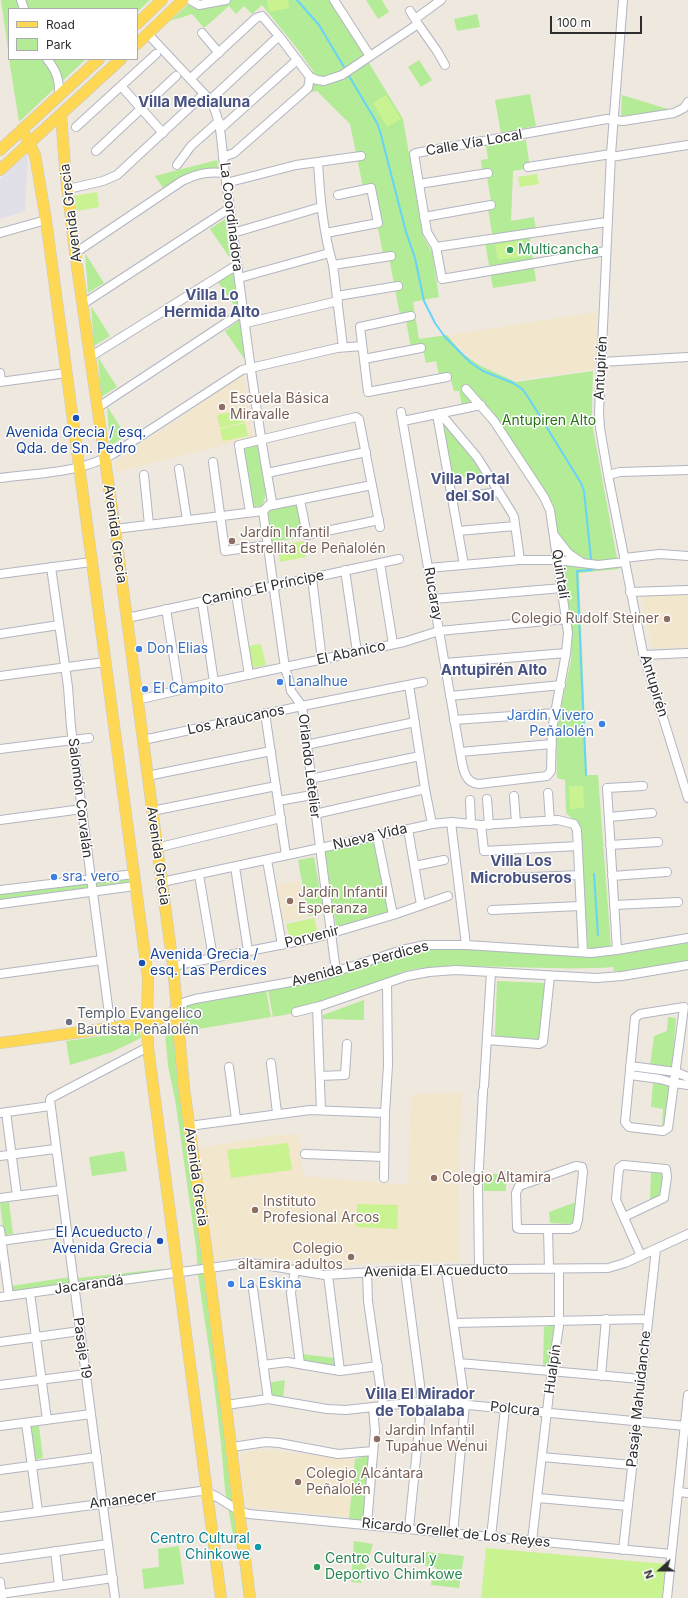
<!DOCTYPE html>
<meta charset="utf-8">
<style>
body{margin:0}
#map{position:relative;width:688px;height:1598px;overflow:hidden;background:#efe8de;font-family:Inter,sans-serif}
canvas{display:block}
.legend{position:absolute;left:8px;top:8px;width:130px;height:52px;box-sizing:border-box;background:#fff;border:1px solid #ababab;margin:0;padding:5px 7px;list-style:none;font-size:12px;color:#2d2d2d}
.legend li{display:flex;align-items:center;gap:8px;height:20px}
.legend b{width:20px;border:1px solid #ababab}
.north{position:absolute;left:640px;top:1550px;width:40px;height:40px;-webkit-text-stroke:3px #fff;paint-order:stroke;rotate:249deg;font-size:11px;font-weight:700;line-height:16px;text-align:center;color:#2d2d2d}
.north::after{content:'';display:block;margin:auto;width:14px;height:18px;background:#2d2d2d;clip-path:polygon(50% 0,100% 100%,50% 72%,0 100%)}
.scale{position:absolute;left:550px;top:16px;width:92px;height:18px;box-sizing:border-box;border:2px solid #2d2d2d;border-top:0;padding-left:5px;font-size:12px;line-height:14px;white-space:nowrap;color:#2d2d2d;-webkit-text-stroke:3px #fff;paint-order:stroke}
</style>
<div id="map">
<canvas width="688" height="1598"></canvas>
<ul class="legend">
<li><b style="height:5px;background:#fed755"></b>Road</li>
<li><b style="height:11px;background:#b3eb96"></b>Park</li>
</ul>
<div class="north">N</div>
<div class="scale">100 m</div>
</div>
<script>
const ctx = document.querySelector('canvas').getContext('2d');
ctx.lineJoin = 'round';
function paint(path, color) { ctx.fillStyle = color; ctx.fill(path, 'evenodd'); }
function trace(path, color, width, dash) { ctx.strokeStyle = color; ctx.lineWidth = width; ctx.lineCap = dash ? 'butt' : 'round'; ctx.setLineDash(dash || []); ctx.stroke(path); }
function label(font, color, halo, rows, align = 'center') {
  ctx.font = font + ' Inter,sans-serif'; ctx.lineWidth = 3; ctx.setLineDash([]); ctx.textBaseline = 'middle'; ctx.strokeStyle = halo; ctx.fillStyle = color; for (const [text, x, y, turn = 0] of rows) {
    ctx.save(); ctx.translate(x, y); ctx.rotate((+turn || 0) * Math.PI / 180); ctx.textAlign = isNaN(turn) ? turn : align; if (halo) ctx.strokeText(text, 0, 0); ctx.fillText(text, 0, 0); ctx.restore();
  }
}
const industrial = new Path2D(`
 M28,153l-3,58 -25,8v-40z`);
const education = new Path2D(`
 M597,312l-1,57 -80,11 -32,-14 -19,-13 -16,-18z
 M243,375l10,63 -137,34 -1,-10z
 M688,590v57l-36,2 -12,-57z
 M299,881l7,37 -24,4 -7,-37z
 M462,1092l-4,98 2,71 -91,2 -37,2 -27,-4 -56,-5 -36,4 -15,-112 80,-13 21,-1 4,42 105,9 3,-90z
 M257,1449l98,10 -6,58 -101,-10 -2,-2 -6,-52 11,-1z`);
const green = new Path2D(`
 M1,0h149l-13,12v-3h-128v48z
 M193,0h136l6,7 68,112 20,117 9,16 7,45 -26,5 6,37 28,-4 16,19 18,12 35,16 77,-11 -1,40 1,18 26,140 -40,4 8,202h11l13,173 -23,3 -8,-125 -14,-13 -1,-33 -8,-2 -1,-47 15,-71 1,-29 -20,-124 -3,-8 -47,-74 -19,-23 -21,4 -3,-15h-5l-5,-18 -10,2 -3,-14 -10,2 -4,-17 -11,2 -6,-33h-5l-12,-63 -5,1 -14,-67 -6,1 -13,-63 -33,-33 -6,1 2,-21 -14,-20 -37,-46 -10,9 -8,-8 -8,8 -7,-8 -25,22 -12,-14 -22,7z
 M366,0h16l7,12 -11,7z
 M477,14l3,13 -23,4 -3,-12z
 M9,59h77l-67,63z
 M419,60l13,20 -11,7 -13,-20z
 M530,94l6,32 -35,7 -6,-33z
 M622,95l49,15 -50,6z
 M526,140l4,28 -17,3 -2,50 23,-4 2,13 -7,2 7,49 -43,7 -8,-46 8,-2 -5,-31 4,-2 -6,-36h-4l-1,-11 7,-1 -2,-13z
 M217,160l1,8 -20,2 -35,18 -8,-12z
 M225,219l5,39 -20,-29z
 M85,253l19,30 -16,10z
 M234,271l4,40 -20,-29z
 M91,306l19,30 -16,10z
 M240,320l5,40 -20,-29z
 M98,357l19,30 -16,10z
 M107,406l19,30 -16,10z
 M440,419l33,38 11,19 -31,2z
 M257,444l9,51 -4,11 -11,1 -10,-60z
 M298,505l6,32 -32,5 -5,-30 3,-3z
 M377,840l13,73 -54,14 -11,-76z
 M314,857l10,56 -16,3 -10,-56z
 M130,875l1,7 -131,18v-8z
 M688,940v21l-67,11 -7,-1 -1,-4c-52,4 -104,-2 -156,0 -19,0 -37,0 -55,5l2,9 -78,26 -53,10 -5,-27 52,-10 89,-29 29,-7 148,12z
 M497,981l48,2 -4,54 -3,2 -43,-2z
 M266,990l5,27 -85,14 -4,-25z
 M364,1000v20l-41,-1v-4z
 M668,1017l8,1 -4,50 -22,-2 4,-30 13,-5z
 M173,1027l75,571h-4l-6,-46 -6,-22 -7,-40 -4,-46 -8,-68 -15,-101 -2,-28 -14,-99 -7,-49 -7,-33 -3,-34z
 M140,1031l1,7 -29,14 -42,13 -4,-24z
 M653,1083l18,2 -3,39 -6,2 1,-17 -12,-2z
 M124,1151l3,20 -35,5 -3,-19z
 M651,1172l12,1 3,5 -5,17 -11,7z
 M484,1174h22v17h-22z
 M9,1202l4,32 -9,1 -4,-32z
 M576,1202l-3,21 -5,1 -18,-1 -1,-11z
 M162,1269v4l-84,10v-5z
 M70,1277l1,6 -59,9 -1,-6z
 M554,1325l-5,41h-6l1,-39z
 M301,1354l34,4v11l-33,-6z
 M285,1380l-2,18h-14l-2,-15z
 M39,1426l4,32 -9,2 -4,-33z
 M369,1455l1,1 -6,65 -15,-2 6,-60z
 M354,1541l19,3 -12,39 -10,-1z
 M179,1546l5,38 -40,5 -2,-20 17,-2 -1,-18z
 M426,1552l38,4 -5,32 -28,-3 1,-7 4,-3 2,-4 -3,-4 -10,-1z`);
const pitch = new Path2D(`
 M267,0h21l1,8 -20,4z
 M386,95l15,24 -14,8 -14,-24z
 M537,174l2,10 -19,3 -2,-10z
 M97,192l2,15 -22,4 -3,-15z
 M523,240l3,16 -28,4 -3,-15z
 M242,410l3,12 -25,6 -3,-13z
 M245,423l3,13 -25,5 -3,-12z
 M304,541l2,16 -26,5 -3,-17z
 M261,644l5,21 -13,3 -5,-22z
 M569,786h14l1,22 -14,1z
 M314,918l4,15 -28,7 -4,-16z
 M288,1143l4,27 -61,8 -4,-28z
 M357,1204l41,1 -1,24 -41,-2z
 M486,1548l180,16 -4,34h-181z`);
const stream = new Path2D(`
 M297,0l22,25 25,42
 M349,76l28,47 3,8 26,101 9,26 9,43 11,22 10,14 26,26 12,8 30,12 9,6 6,8 53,86 3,8 7,68
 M586,775l-9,-204 15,-1
 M594,874l4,61`);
const minor = new Path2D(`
 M21,0l3,9
 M190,0l9,5 27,-5
 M334,0l36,56
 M623,0l-12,154 -12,258 1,16 8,47 35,178 45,145
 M415,19l26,-19
 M418,24l19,27 8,14
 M202,33l17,20
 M148,34l62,66c13,22 11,48 15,73 15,110 27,220 47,329l-9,9 22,157 4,12 2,11 11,15 34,266
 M47,59c9,11 13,21 12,36
 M190,79l66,-61 6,-2 17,20 31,41 7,3 7,1 18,-6 76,-51 -8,-13
 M121,86l42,47
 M210,100l69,-64
 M76,127l80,-73
 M220,129l77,-69
 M96,151l80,-75
 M223,157l11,-4 74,-65 2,-11
 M611,157l77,-12
 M318,162c2,35 5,70 15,103l10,82
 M177,165l14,-19 28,-25
 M528,167l83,-13
 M226,183l70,-18 65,-9
 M419,184l69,-11
 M68,189l35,-8 14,-6 87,-81
 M424,217l67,-12
 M0,233l46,-13
 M233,233l88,-26
 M326,233l52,-10 -7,-35 -33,7
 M436,247l171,-25
 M606,251l-164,28 -6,-32 -9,-15 -13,-78 2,-1 191,-34 16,2 51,-8 10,-5 4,-6
 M75,253l107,-72c15,-7 26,-10 43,-8
 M333,265l58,-9
 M239,278l90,-25
 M337,296l61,-10
 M83,304l147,-96
 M411,316l-51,11 8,65 79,-15
 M246,323l92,-22
 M90,357l147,-92
 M364,359l57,-11
 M602,362l86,-5
 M0,373l1,8
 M0,382l66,-9
 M97,408l147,-97
 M401,412l59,340c3,14 3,31 19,32l68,-8 4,-5 1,-41 14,-77 2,-20 -18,-123 -6,-13 -50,-76 -28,-32
 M440,413l37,44 35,56 2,4 6,43
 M437,414l27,151
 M403,421l78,-16
 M213,462l12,89 43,-6
 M179,469l8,51
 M267,473l99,-21
 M144,475l5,50
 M608,475l12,-3 68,-2
 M0,478c38,-5 80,-5 113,-24l129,-84 95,-22 25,-2
 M453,498l46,-6
 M300,500l7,35 72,-15
 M268,506l104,-21
 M250,512l-11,-67 117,-28 3,2 21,108
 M115,529l148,-18
 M458,531l57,-5
 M554,535l14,18 13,9
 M624,558l36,-4 28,2
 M380,563l13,81
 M51,567l17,120 3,40 40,302
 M428,568l92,-8h37l41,5 27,-3
 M345,570l12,82
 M0,574l91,-12
 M312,578l10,82
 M630,592l58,-2
 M236,594l13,81
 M434,599l128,-11
 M202,602l12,80
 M166,609l13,81
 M127,618l272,-59
 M0,634l59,-9
 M644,655l44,-2
 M445,663l121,-10
 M0,676l105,-14
 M409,685l16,104 7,35
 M450,696l111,-11
 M137,700l77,-18 190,-40 35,-11 128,-12
 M265,713l21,142
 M454,720l102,-7
 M143,740l159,-34 121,-24
 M306,745l109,-23
 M0,749l89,-11
 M460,752l92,-8
 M147,776l124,-25
 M310,779l110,-23
 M548,793l2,28
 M514,796l2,27
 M487,799l2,26
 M470,800l1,24
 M278,801l34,-6
 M152,811l124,-25
 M315,814l110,-25
 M609,817l43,-4
 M0,820l82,-11
 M451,822l15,123
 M481,825l3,26 94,-5
 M408,829l13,76
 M377,836l16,79
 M610,845l48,-3
 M156,848l125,-30
 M267,860l15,85
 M415,866l29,-6
 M235,867l13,84
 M199,875l14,83
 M612,876l55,-4
 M488,879l91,-4
 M162,882l270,-58 19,-2 30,3 77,-5 16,4 3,6 6,122
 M0,890l134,-16
 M0,904l135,-18
 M614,905l64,-3
 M492,910l88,-4
 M617,950l-10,-162 36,-2
 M173,966l142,-28 78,-23 55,-19
 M0,974l102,-14
 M317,1007l4,103
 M684,1007l-16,121 -5,3 -34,-4 -4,-5 10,-104 5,-4z
 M174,1009l11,-7 10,-3 124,-22 83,-27 23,-5h41l125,8 26,-3 71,-12
 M296,1012l24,-6 87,-30 22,-4 27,-2 140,8 26,-2 66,-11
 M487,1040l52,4 4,-2 7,-66
 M271,1063l6,50
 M630,1066l46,6 12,5
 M229,1067l7,52
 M630,1075l30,4 14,4 14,2
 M320,1076l25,-1 2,-31
 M484,1086l7,-114
 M6,1112l11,84
 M0,1113l50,-7
 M189,1126l121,-16 75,3
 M305,1154l79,3
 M0,1156l55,-7
 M576,1166l6,1 1,5 -5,48 -2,7 -6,2h-50l-3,-1 -1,-35 3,-7z
 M384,1178l1,-65 3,-48 -1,-82
 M0,1198l61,-8
 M624,1217l40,-19 3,-21 -1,-8 -43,-4 -4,3 -3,31 1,3 24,54
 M548,1229l1,40
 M0,1230l9,66
 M0,1241l67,-9
 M295,1270l-4,23 9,71
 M446,1270l19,134 -12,129
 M479,1270l-1,-84 5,-95
 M405,1271l17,129 -13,128
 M367,1272l1,29 15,105
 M328,1275l12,96
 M253,1289l15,110
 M30,1293l17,127
 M0,1297l246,-34 13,1 65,11 86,-5 198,-2 17,-5 63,-29
 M454,1323l194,-4
 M0,1342l80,-11
 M459,1363l182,16
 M263,1365l24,-3 53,9 38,-5
 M601,1376l5,-57
 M0,1385l86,-11
 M226,1405l42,-6 59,10 19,1 81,-9 258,25
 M26,1423l12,88
 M0,1426l91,-12
 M232,1447l34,-5 13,1 59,11 35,-3
 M542,1457l90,8
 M0,1470l97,-13
 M678,1492l10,1
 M538,1498l90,8
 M0,1517l201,-26c19,3 30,19 48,23l422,40
 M367,1524l8,-93 -2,-24
 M491,1537l14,-129
 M532,1541l18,-156 9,-59v-57
 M623,1550l33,-301
 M55,1551l4,34
 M0,1559l108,-15
 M0,1582l2,15
 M0,1594l113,-16
 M115,1598l-65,-498 1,-2 97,-51
 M667,1598l21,-203`);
const major = new Path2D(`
 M137,24l25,-24
 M137,44l46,-44
 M61,114l4,54 10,85 40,276 58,437 11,122 24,174 42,336
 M22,129l13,26 11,65 102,758 -1,45 1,24 73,551
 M0,150l99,-91
 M0,170l121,-111
 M0,1043l139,-19 18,-4 10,-6 6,6 3,9`);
const markers = [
 [510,250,4,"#2e9e5b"],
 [222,407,4,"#8d6e63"],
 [76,418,4,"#1a4fb4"],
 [232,541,4,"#8d6e63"],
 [667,619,4,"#8d6e63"],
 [139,649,4,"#3f7fe0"],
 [280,682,4,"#3f7fe0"],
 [145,689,4,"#3f7fe0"],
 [602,724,4,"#3f7fe0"],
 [54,877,4,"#3f7fe0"],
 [290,901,4,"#8d6e63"],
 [142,963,4,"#1a4fb4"],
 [69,1022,4,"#6b7280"],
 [434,1178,4,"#8d6e63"],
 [255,1210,4,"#8d6e63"],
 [160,1241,4,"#1a4fb4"],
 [351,1257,4,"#8d6e63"],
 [231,1284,4,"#3f7fe0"],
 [377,1439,4,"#8d6e63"],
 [298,1482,4,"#8d6e63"],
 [258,1547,4,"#0f9aa8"],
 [317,1567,4,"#2e9e5b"]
];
const streetNames = [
 ["Calle Vía Local",474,143,-10],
 ["Avenida Grecia",71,213,-97],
 ["La Coordinadora",231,217,83],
 ["Antupirén",601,368,-87],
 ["Avenida Grecia",115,534,82],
 ["Quintalí",560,574,81],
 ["Camino El Príncipe",263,588,-12],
 ["Rucaray",433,594,80],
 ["El Abanico",351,653,-12],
 ["Antupirén",654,686,73],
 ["Los Araucanos",236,720,-12],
 ["Orlando Letelier",309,766,83],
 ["Salomón Corvalán",80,798,83],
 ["Nueva Vida",370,837,-13],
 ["Avenida Grecia",158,856,82],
 ["Porvenir",312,937,-14],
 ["Avenida Las Perdices",360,964,-15],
 ["Avenida Grecia",196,1177,82],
 ["Avenida El Acueducto",436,1271,-1],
 ["Jacarandá",89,1285,-8],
 ["Pasaje 19",82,1348,82],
 ["Hualpín",553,1369,-82],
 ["Pasaje Mahuidanche",639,1399,-84],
 ["Polcura",515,1409,5],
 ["Amanecer",123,1500,-7],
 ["Ricardo Grellet de Los Reyes",456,1533,6]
];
const leisureNames = [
 ["Multicancha",518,250],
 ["Centro Cultural y",325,1559],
 ["Deportivo Chimkowe",325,1575]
];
const educationNames = [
 ["Escuela Básica",230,399],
 ["Miravalle",230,415],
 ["Jardín Infantil",240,533],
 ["Estrellita de Peñalolén",240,549],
 ["Colegio Rudolf Steiner",659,619,"right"],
 ["Jardín Infantil",298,893],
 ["Esperanza",298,909],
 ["Colegio Altamira",442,1178],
 ["Instituto",263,1202],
 ["Profesional Arcos",263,1218],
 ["Colegio",343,1249,"right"],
 ["altamira adultos",343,1265,"right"],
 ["Jardin Infantil",385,1431],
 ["Tupahue Wenui",385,1447],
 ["Colegio Alcántara",306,1474],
 ["Peñalolén",306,1490]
];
const parkNames = [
 ["Antupiren Alto",549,421]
];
const transitNames = [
 ["Avenida Grecia / esq.",76,433],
 ["Qda. de Sn. Pedro",76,449],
 ["Avenida Grecia /",150,955,"left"],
 ["esq. Las Perdices",150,971,"left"],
 ["El Acueducto /",152,1233,"right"],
 ["Avenida Grecia",152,1249,"right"]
];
const shopNames = [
 ["Don Elias",147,649],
 ["Lanalhue",288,682],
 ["El Campito",153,689],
 ["Jardín Vivero",594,716,"right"],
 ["Peñalolén",594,732,"right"],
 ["sra. vero",62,877],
 ["La Eskina",239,1284]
];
const worshipNames = [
 ["Templo Evangelico",77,1014],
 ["Bautista Peñalolén",77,1030]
];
const cultureNames = [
 ["Centro Cultural",250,1539],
 ["Chinkowe",250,1555]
];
const neighbourhoodNames = [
 ["Villa Medialuna",194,102],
 ["Villa Lo",212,295],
 ["Hermida Alto",212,312],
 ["Villa Portal",470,479],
 ["del Sol",470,496],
 ["Antupirén Alto",494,670],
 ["Villa Los",521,861],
 ["Microbuseros",521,878],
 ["Villa El Mirador",420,1394],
 ["de Tobalaba",420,1411]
];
paint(industrial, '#e1dfe8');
paint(education, '#f2e6cd');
paint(green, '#b3eb96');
paint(pitch, '#c9f391');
trace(stream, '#68d3fa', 2);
trace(minor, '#b2b5c2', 10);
trace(major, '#c8c8c8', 12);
trace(minor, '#fff', 8);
trace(major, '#fed755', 11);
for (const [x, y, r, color] of markers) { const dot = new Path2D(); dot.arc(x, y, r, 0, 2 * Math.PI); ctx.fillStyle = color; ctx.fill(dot); trace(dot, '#fff', 1.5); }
label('14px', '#2d2d2d', '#fff', streetNames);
label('14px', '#27864d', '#fff', leisureNames, 'left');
label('14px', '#785e54', '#fff', educationNames, 'left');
label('14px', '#277314', '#fff', parkNames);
label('14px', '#164399', '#fff', transitNames);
label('14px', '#366cbe', '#fff', shopNames, 'left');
label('14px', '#5b616d', '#fff', worshipNames, 'left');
label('14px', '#0d838f', '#fff', cultureNames, 'right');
label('bold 15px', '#485283', '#fff', neighbourhoodNames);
</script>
